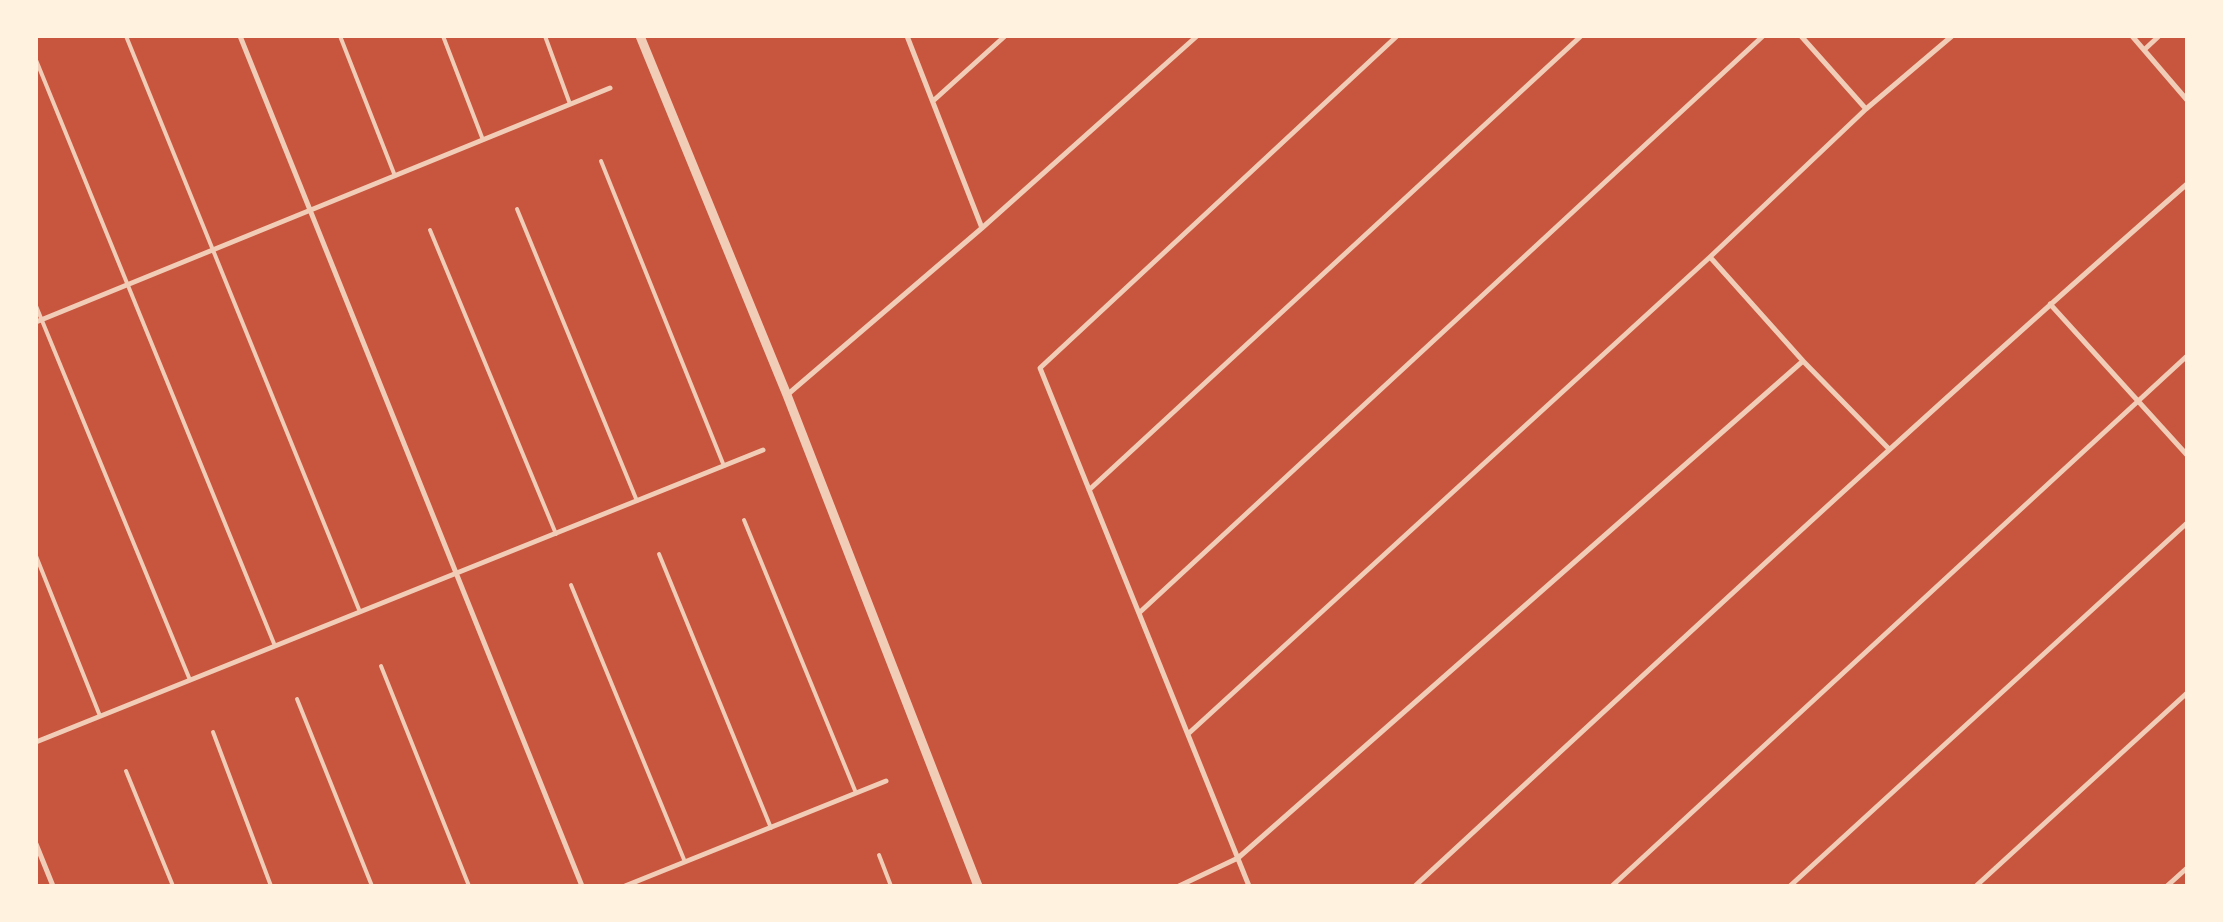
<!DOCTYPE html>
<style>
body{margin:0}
#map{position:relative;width:2223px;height:922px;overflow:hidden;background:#c8553d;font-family:Quicksand,sans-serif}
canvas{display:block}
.frame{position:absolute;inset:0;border:38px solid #fff3e0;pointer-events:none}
</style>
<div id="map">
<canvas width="2223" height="922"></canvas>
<div class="frame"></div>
</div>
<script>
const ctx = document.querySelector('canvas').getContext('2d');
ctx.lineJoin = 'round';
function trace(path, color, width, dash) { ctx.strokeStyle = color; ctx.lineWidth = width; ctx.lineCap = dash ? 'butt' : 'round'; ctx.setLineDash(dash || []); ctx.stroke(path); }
const service = new Path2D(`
 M126,36l234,576
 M340,36l55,140
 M443,36l40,104
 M545,36l25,68
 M36,60l239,586
 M601,161l123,305
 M517,209l120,292
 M430,230l126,304
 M36,306l154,374
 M744,520l112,273
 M659,554l112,274
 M36,556l64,160
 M571,585l114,277
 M381,666l88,220
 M297,699l75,187
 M213,732l58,154
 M126,771l47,115
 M879,855l12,31`);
const minor = new Path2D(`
 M240,36l342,850
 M907,36l75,192
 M1801,36l65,73
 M2132,36l55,64
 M2144,50l15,-14
 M933,101l72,-65
 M1710,257l93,104 86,88
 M2050,304l137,151
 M36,322l574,-234
 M787,395l195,-167 215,-192
 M1089,490l492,-454
 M1139,613l624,-577
 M1188,734l522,-477 156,-148 86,-73
 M36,742l727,-292
 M36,844l17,42
 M625,886l261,-105
 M1179,886l59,-28 565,-497
 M1249,886l-209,-518 357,-332
 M1415,886c256,-236 510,-473 772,-702
 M1612,886l575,-530
 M1790,886l397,-363
 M1976,886l211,-193
 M2167,886l20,-18`);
const tertiary = new Path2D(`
 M640,36l147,359 191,491`);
trace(service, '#f1ccb7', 4);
trace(minor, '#f1ccb7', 5);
trace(tertiary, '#f1ccb7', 9);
</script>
